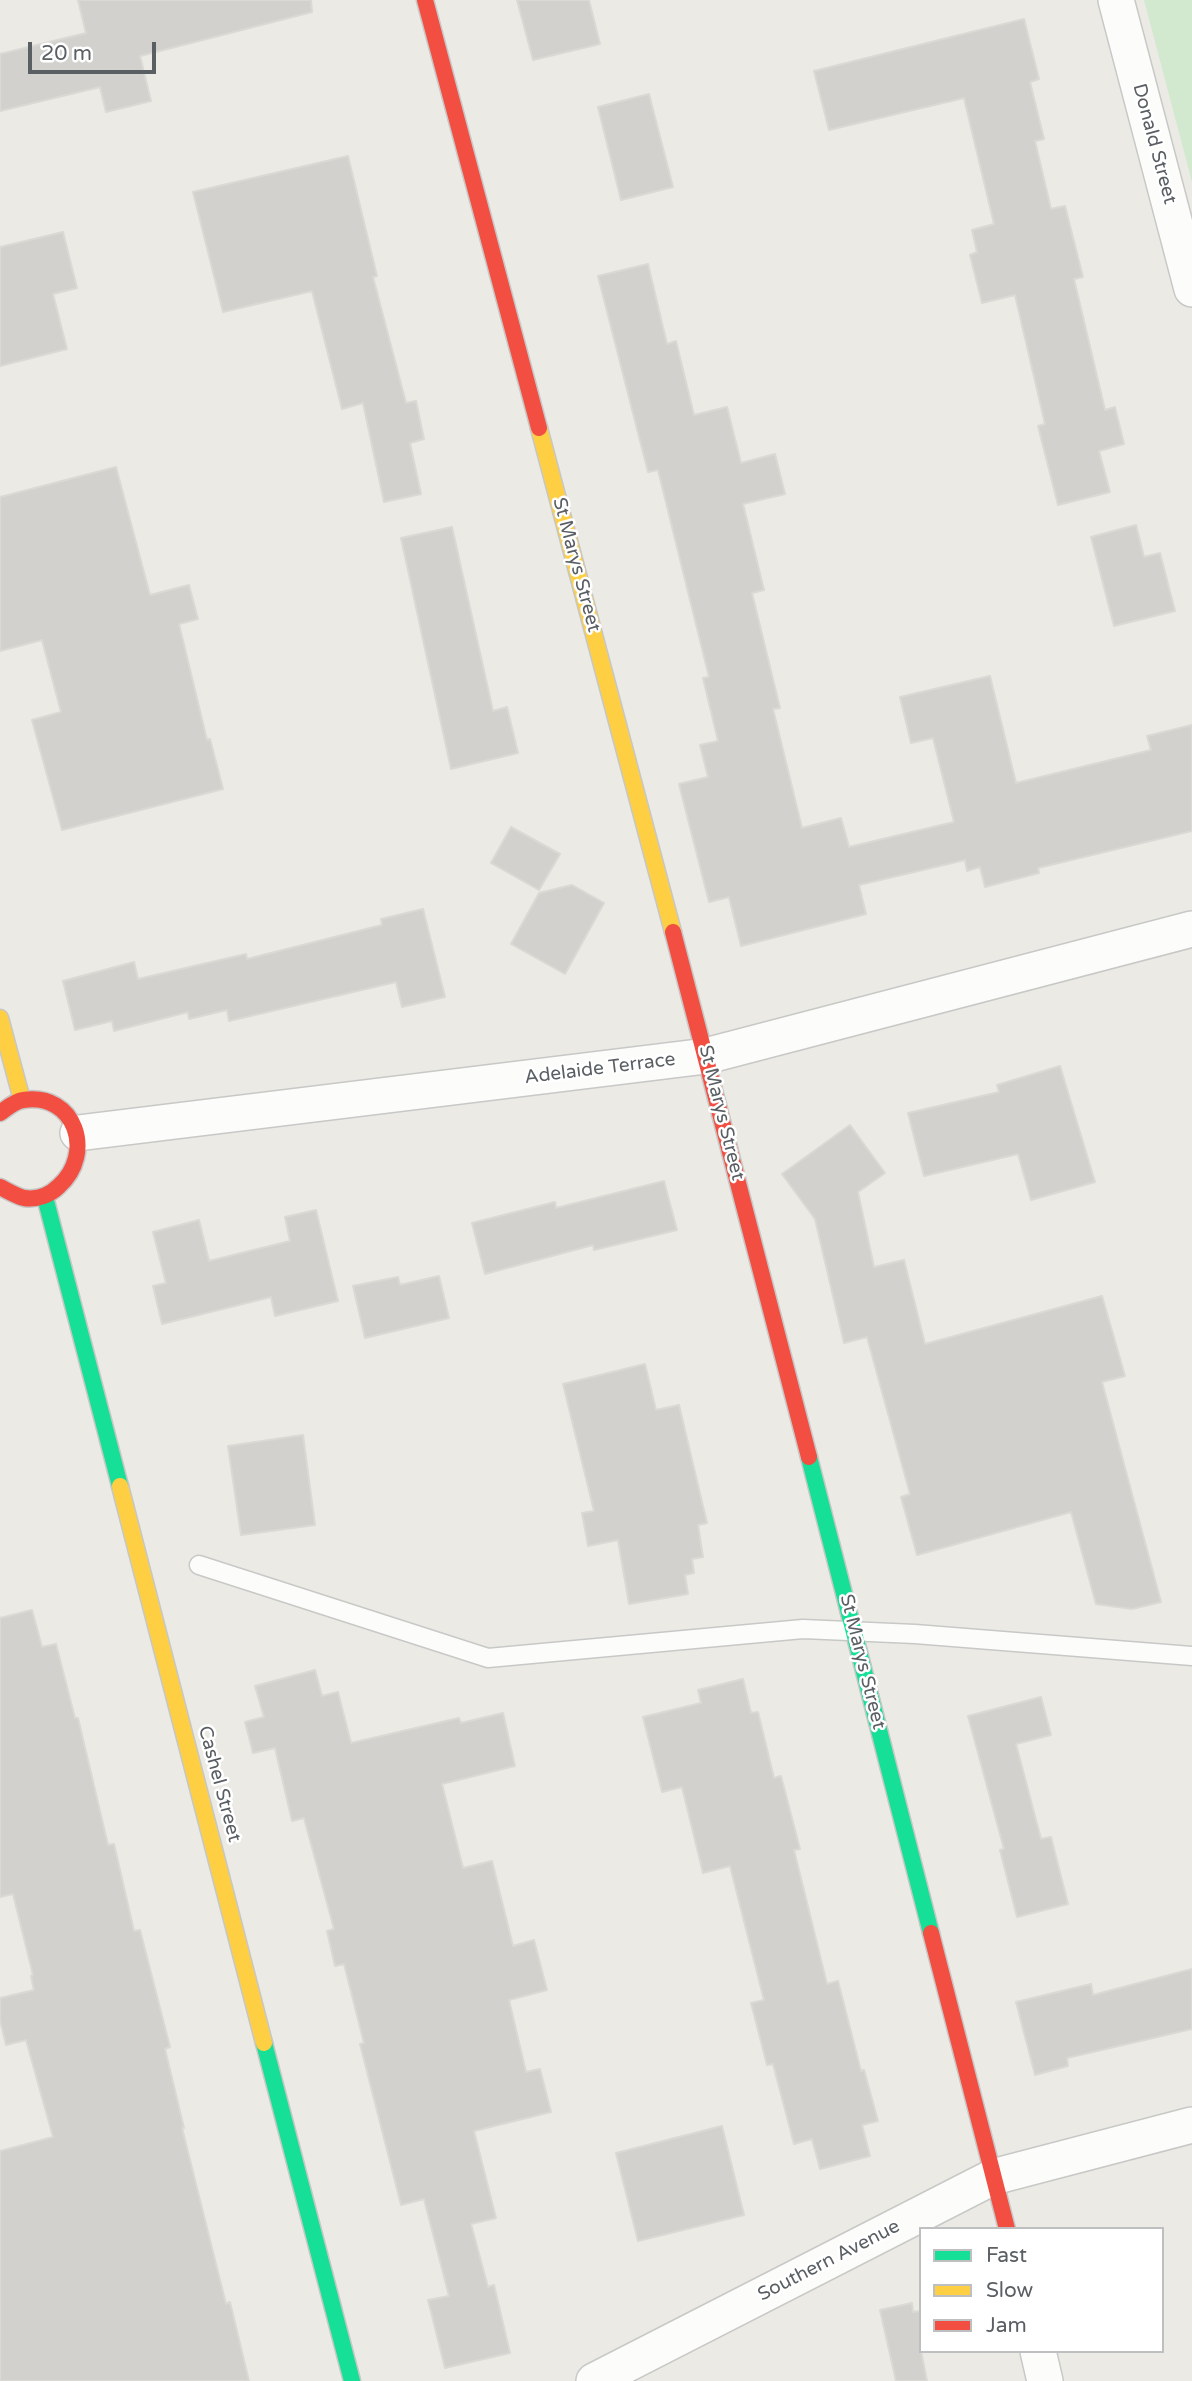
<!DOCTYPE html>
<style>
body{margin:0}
#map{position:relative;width:1192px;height:2381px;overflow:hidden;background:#ebeae5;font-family:"Varela Round",sans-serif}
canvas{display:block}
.legend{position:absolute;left:919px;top:2227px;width:245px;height:126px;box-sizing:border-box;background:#fff;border:2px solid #bdbfc1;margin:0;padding:9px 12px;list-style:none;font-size:21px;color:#5a5f64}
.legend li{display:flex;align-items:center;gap:14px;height:35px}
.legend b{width:35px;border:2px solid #bdbfc1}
.scale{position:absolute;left:28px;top:42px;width:128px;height:32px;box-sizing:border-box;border:4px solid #5a5f64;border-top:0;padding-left:9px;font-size:21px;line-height:24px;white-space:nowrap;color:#5a5f64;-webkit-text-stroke:5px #fff;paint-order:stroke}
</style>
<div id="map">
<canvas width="1192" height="2381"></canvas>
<ul class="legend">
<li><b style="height:9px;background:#16e098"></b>Fast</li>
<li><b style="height:9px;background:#ffcf43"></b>Slow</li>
<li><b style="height:9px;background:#f24e42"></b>Jam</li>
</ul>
<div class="scale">20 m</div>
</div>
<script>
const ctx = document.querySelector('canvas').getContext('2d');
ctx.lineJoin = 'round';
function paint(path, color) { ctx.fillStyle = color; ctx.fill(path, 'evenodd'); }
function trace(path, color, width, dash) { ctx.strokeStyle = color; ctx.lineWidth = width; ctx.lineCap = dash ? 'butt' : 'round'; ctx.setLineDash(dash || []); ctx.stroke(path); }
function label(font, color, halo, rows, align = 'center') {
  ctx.font = font + ' "Varela Round",sans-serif'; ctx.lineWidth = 5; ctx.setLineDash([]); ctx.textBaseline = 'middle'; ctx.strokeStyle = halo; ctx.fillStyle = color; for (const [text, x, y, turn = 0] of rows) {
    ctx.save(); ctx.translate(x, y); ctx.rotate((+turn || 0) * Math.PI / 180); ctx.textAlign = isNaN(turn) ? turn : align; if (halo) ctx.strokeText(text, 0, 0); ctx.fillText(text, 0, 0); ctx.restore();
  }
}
const green = new Path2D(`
 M1144,0h48v182z`);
const building = new Path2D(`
 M78,0h233l1,12 -172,44 11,45 -45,11 -6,-25 -100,24v-57l86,-21z
 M517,0h72l11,44 -67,16z
 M1024,19l15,60 -9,3 14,57 -9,2 16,68 14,-3 18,71 -9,2 31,131 10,-3 9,37 -25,7 11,41 -52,13 -20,-79 7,-2 -30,-129 -33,8 -12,-48 7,-3 -5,-22 22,-6 -30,-126 -135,32 -15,-59z
 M649,94l24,93 -52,13 -23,-93z
 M348,156l29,120 -4,1 33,126 10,-2 8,38 -14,4 11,51 -37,8 -21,-99 -21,6 -30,-118 -89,21 -30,-120z
 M63,232l14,56 -24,6 14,55 -67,17v-119z
 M648,264l19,80 9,-3 18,74 33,-8 14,56 34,-9 10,40 -42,10 21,86 -12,3 28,115 -7,1 29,119 39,-10 8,29 105,-25 -21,-84 -22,5 -11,-46 90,-21 26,107 135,-33 -4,-14 45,-11v106l-154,37 1,5 -54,14 -5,-20 -13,4 -2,-11 -106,25 7,29 -125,32 -12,-49 -20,5 -30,-118 29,-7 -8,-32 18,-4 -15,-63 6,-1 -51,-207 -10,2 -50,-196z
 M116,467l34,128 39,-10 9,34 -19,5 28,116 3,-1 13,50 -161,41 -30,-110 29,-8 -19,-72 -42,11v-154z
 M1136,525l8,32 16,-4 15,58 -61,15 -23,-89z
 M452,527l41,184 14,-4 11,46 -67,16 -50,-231z
 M511,827l49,27 -21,36 -48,-27z
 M572,885l32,18 -39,71 -54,-30 28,-51z
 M423,909l22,88 -43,10 -6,-25 -167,39 -2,-11 -38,9 -1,-7 -74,19 -2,-10 -37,9 -12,-49 71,-19 4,17 108,-25 1,5 135,-34 -1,-6z
 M1060,1066l35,116 -64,18 -13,-46 -94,22 -16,-63 91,-21 -2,-7z
 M850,1125l35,48 -27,19 16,75 30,-7 21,84 177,-48 23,80 -23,6 59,220 -29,7 -36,-5 -25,-92 -154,43 -16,-58 9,-3 -43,-157 -23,6 -29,-124 -33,-45z
 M664,1181l13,49 -83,20 -1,-5 -108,29 -13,-51 83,-21 1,6z
 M316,1210l22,91 -63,15 -4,-19 -109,27 -9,-38 13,-3 -13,-51 46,-12 10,41 81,-20 -5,-24z
 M439,1276l10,42 -84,20 -12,-52 45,-9 2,8z
 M645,1364l11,46 23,-5 28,118 -9,2 5,32 -11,2 2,14 -9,2 3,19 -59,10 -11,-64 -30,6 -6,-33 12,-2 -31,-127z
 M303,1435l12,90 -74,10 -13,-89z
 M32,1610l10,37 14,-3 19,74h3l30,127 6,-1 20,87 6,-1 30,117 -5,2 19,79h-2l44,176 4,-2 19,79h-249v-230l53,-14 -27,-97 -20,5 -6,-25v-22l34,-8 -3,-14 2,-1 -20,-81 -13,3v-279z
 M315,1670l7,26 16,-4 13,51 108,-25 2,5 42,-10 12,53 -73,18 21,84 29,-7 21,85 21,-6 13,50 -38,10 17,72 14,-3 11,43 -77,19 22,87 -25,6 17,63 6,-2 16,68 -65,15 -17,-68 21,-4 -25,-97 -23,6 -41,-161 4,-1 -20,-79 -9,2 -8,-35 7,-2 -30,-111 -12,3 -17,-73 -22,5 -8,-31 19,-5 -9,-31z
 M743,1679l8,34 7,-1 16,66 7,-2 19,73 -6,1 33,134 11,-3 23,90 3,-1 14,51 -16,4 8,31 -50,13 -8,-30 -18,5 -21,-80 -6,1 -16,-62 13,-3 -34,-134 -27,7 -21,-86 -20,5 -19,-75 58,-14 -3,-13z
 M1041,1697l10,38 -35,9 25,95 10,-2 17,67 -51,13 -17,-67 4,-1 -36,-133z
 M1192,1969v60l-125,29 1,8 -33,9 -19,-73 75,-18 2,11z
 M722,2126l22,89 -106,26 -22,-88z
 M912,2303l1,9 8,-1v40l6,30h-31l-16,-71z`);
const lane = new Path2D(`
 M199,1565l289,93 315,-29 112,5 277,22`);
const street = new Path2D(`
 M1116,0l76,289
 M78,1133l628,-77 486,-127
 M1038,2351l7,30
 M594,2381l399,-204 199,-52`);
const fast = new Path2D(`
 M45,1197l75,289
 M809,1457l122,476
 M264,2043l88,338`);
const slow = new Path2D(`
 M539,428l134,504
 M0,1018l22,82
 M120,1486l144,557`);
const jam = new Path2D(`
 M425,0l114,428
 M673,932l136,525
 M0,1113c7,-5 15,-12 23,-13 53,-8 72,54 36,86 -9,9 -22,14 -35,12 -8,-2 -16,-7 -24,-11
 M931,1933l76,296`);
const streetNames = [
 ["Donald Street",1154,144,75],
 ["St Marys Street",576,565,75],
 ["Adelaide Terrace",600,1069,-7],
 ["St Marys Street",721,1113,76],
 ["St Marys Street",862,1662,76],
 ["Cashel Street",219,1784,75],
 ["Southern Avenue",829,2261,-27]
];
paint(green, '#d2e9cf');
paint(building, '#d2d1ce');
trace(building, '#dad9d4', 2);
trace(lane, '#c8c8c7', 21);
trace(street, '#c8c8c7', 38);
trace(fast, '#c7c7c6', 19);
trace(slow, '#c7c7c6', 19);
trace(jam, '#c7c7c6', 19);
trace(lane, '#fcfcfb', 18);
trace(street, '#fcfcfb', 35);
trace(fast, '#16e098', 16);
trace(slow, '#ffcf43', 16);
trace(jam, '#f24e42', 16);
label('19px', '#5a5f64', '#fff', streetNames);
</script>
